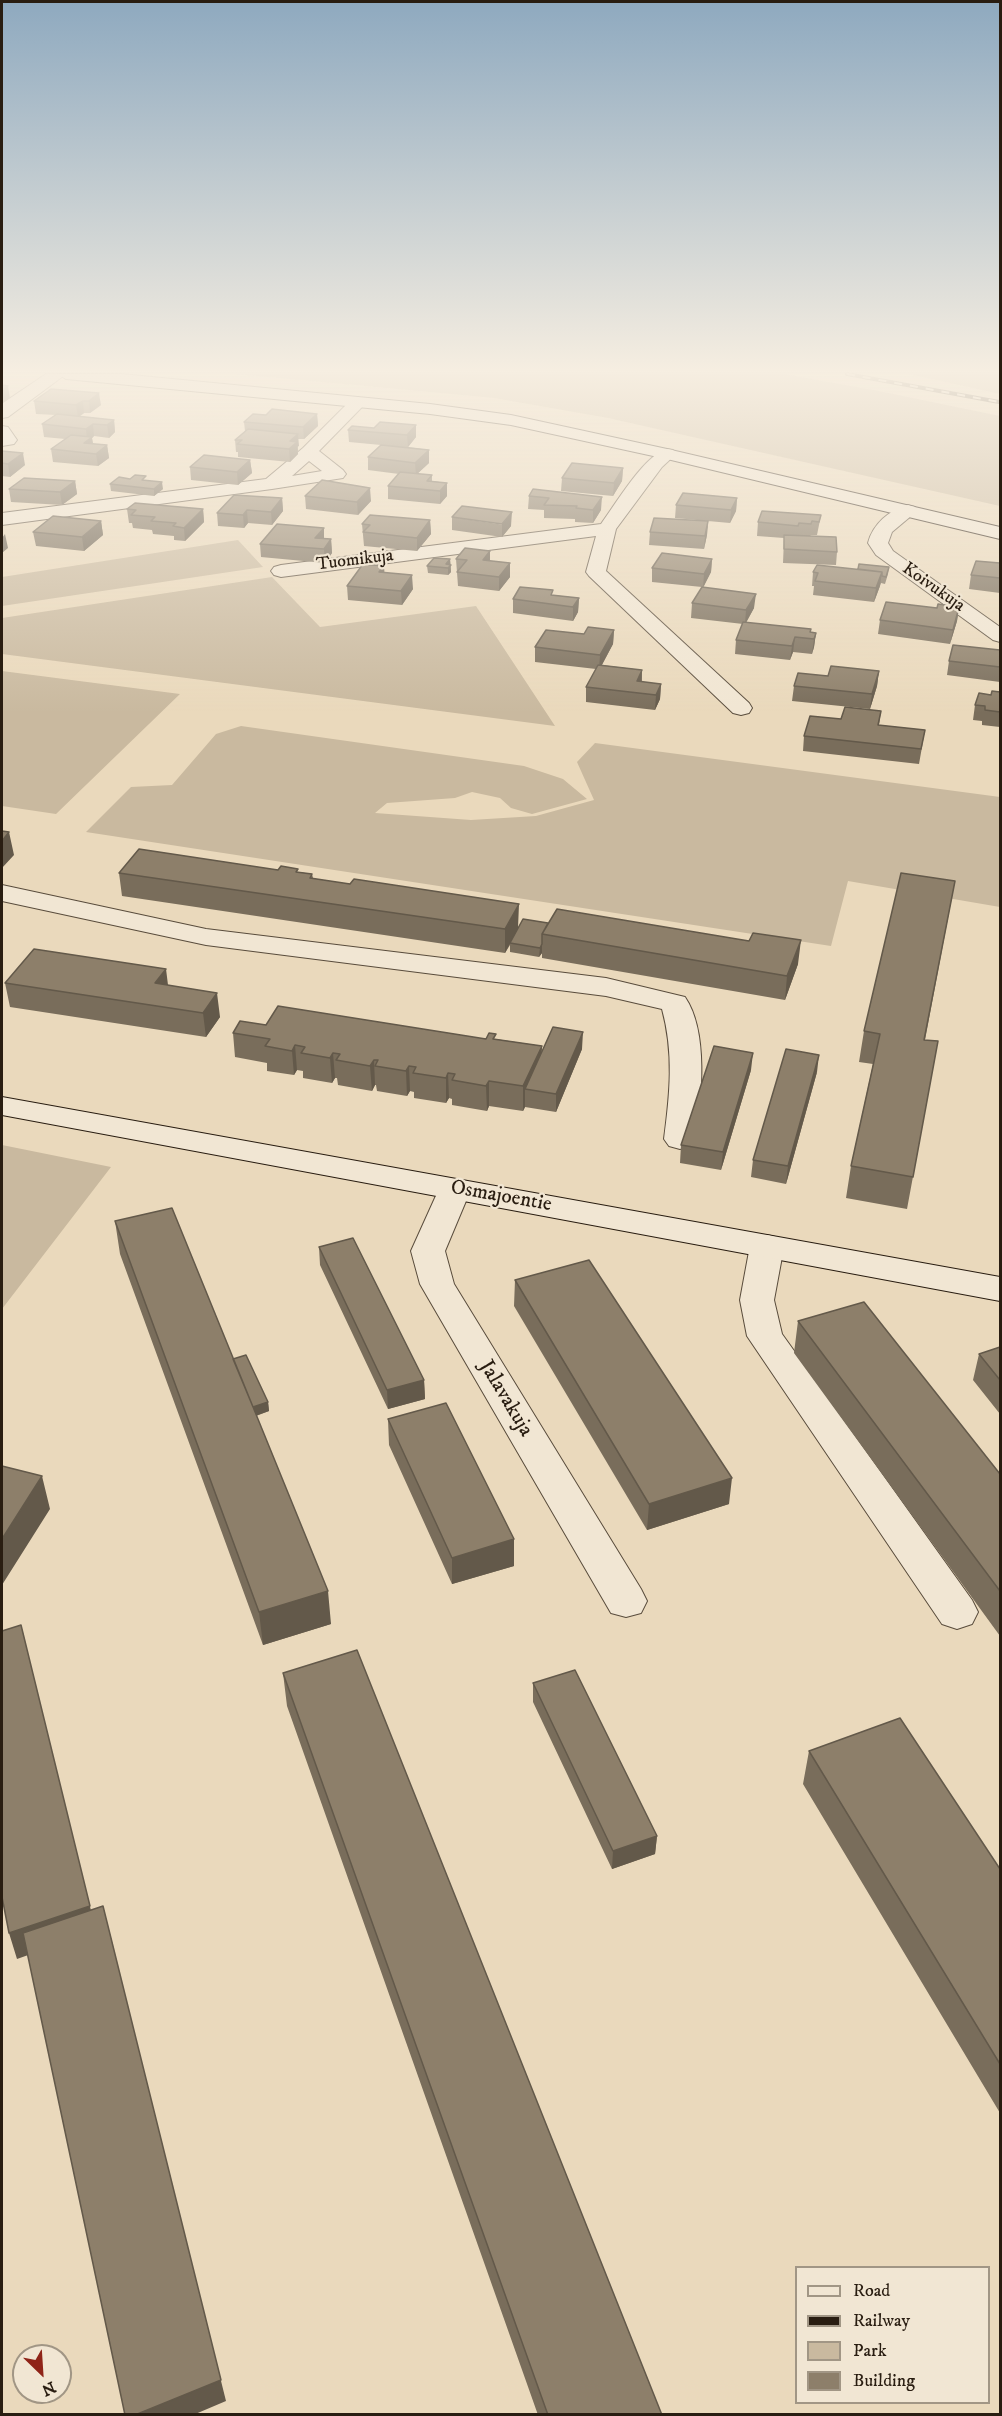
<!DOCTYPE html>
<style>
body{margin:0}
#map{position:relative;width:1002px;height:2416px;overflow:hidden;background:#ead9bc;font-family:"IM FELL DW Pica",serif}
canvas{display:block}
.frame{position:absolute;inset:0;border:3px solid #291d11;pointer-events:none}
.legend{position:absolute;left:795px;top:2266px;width:195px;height:138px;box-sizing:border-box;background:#f1e6d3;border:2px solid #a19685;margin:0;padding:8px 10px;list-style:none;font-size:18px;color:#291d11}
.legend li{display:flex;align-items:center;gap:12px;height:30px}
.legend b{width:30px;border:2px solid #a19685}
.north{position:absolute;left:12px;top:2344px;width:60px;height:60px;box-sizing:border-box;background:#f1e6d3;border:2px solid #a19685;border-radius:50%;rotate:155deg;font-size:16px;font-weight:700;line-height:24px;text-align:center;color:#291d11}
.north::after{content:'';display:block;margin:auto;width:21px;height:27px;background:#8f2418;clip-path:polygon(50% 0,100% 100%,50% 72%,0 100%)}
</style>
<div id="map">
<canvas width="1002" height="2416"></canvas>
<div class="frame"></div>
<ul class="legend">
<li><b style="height:8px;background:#f1e6d3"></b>Road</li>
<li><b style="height:8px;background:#291d11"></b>Railway</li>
<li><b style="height:16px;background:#c9b99f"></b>Park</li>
<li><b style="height:16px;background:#8d7f6a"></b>Building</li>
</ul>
<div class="north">N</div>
</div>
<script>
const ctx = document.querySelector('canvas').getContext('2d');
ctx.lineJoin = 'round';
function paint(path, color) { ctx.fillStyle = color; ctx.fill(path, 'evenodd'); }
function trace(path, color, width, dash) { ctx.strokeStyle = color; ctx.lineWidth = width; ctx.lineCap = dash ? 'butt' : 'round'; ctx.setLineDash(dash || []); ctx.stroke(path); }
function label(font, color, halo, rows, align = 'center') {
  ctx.font = font + ' "IM FELL DW Pica",serif'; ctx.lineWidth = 4.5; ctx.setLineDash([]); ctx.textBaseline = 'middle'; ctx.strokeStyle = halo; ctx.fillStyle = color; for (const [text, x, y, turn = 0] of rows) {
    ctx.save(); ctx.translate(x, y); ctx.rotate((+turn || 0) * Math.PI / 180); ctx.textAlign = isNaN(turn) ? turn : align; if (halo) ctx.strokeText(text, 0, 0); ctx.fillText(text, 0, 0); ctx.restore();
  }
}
const green = new Path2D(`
 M236,374h548l95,17 121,25v90l-392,-88 -114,-20z
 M909,374h91v20z
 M238,540l25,27 -261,39v-29z
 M272,577l48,50 156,-21 79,120 -553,-72v-36z
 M2,671l178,23 -124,120 -54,-8z
 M241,726l283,40 39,13 24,20 -55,15 -21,-6 -11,-10 -28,-6 -17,6 -68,5 -12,10 96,7 65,-4 58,-16 -17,-38 18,-19 405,54v110l-152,-26 -17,65 -745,-114 45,-45 41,-2 44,-51z
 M2,1145l109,22 -109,142z`);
const street = new Path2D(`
 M46,374h20l-58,43 -6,1 1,-15z
 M358,397l8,5 -2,3 -45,46 24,19 3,4 -3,4 -71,11 -270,36v-12l264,-34 37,-31 49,-49zM309,461l13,10 -30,5z
 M2,426l6,1 9,13 -3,4 -12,2z
 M667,449l6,1 3,4 -14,13 -46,62 -10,42 143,132 3,5 -3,5 -8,2 -8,-2 -144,-137 -3,-4 10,-36 -315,41 -7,-2 -3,-4 3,-4 7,-2 320,-41c14,-19 44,-70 66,-75z
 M908,505l7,2 2,4 -25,21 -4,11 5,8 107,76v15l-7,-2 -117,-85 -8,-12c5,-19 21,-33 40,-38z
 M2,885l204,44 400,49 79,19c24,35 16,102 11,142l-5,7 -11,3 -11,-3 -5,-7c6,-45 10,-86 -2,-130l-56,-13 -400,-51 -204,-44z
 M455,1179l12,3 4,7 -26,62 9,33 187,305 6,12 -6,12 -15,4 -15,-4 -191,-329 -9,-33 28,-62 4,-7z
 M767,1235l12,3 5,8 -10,54 8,34 190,266 6,12 -6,12 -15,5 -15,-5 -195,-288 -7,-36 10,-54 5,-8z`);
const secondary = new Path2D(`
 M58,374h63l309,30 81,11 156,34 333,78v12l-333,-80 -156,-34 -81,-11 -364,-35z
 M2,1097l998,180v24l-998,-186z`);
const rail = new Path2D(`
 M847,374l152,28`);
const wall = new Path2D(`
 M51,389l50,16 -11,8h-6l-5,4 35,3 1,12 -6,6 -15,-2 -2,2 1,6 14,1 2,13 -11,8 -45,-4 -2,-13 14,-10 -21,-2 -2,-13 14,-9 -20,-1 -2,-13z
 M317,414l1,12 -14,13h-6v15l-8,8 -52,-5v-5h-2l-1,-12 10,-9 -1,-9 22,-7z
 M380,422l36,15 -8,10 21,3v13l-12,11 15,1v6l15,2v13l-7,8 -52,-5v-13l11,-12 -31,-4v-13l13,-12 -32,-3 -1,-12 26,-2z
 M2,451l23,14 -15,12 -8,-1z
 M250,460l2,13 -14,12 -47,-5 -1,-13z
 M623,468l-1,13 -9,15 -52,-5 1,-13z
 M147,480l16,9 -9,7 -43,-5 -1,-7z
 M75,481l2,13 -15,11 -51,-3 -2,-13z
 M533,489l68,21 -8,13 -18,-1v-3l-31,-1v-8l-16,-1 1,-13z
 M305,496l66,5 -13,14 -52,-6z
 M282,498l1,13 -11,14 -24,-2 -4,5 -26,-2 -1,-13z
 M737,498l-1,13 -6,12 -55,-5 1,-13z
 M127,509h76l1,13 -19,19 -11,-1v-4l-21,-2 -1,-4 -19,-2 -1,-5h-3z
 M821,515l-4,20h-6l-1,1 27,16 -1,13 -53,-2 1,-25 -27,-2 1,-14z
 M452,517l59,9 -9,11 -50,-7z
 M430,520l1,14 -14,17 -53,-5 -2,-22z
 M101,521l2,14 -19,16 -48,-5 -3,-14z
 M708,521l-1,14 -3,14 -55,-4 1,-13z
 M324,539h7l1,14 -7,10 -64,-6 -1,-13z
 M490,551v10l20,16 -11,14 -41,-5 -2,-27z
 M450,559l1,13 -3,3 -20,-2 -1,-7z
 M712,559l-1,13 -8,15 51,21 -8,15 65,6 -1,3 6,1 -2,14 -2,7 -19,-2 -3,8 -55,-6 1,-14 7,-16 -52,-6 1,-15 10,-16 -50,-5v-14z
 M1000,563v30l-31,-4 2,-14z
 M384,566v6l29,17 -11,16 -54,-5 -1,-14z
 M889,567l-1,7 -3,10 -4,-1 -7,19 -61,-7 1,-9h-2l1,-14z
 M553,595l26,3 -1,14 -5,9 -60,-8v-14z
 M959,607l-2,14 -7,23 -72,-10 2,-14 57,-12z
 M614,630l-1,14 -11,21 40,5v12l19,2 -1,15 -5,11 -69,-8v-15l10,-18 -61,-7v-15l49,-13z
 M1000,650v32l-53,-7 2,-14z
 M879,671l-2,15 -7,23 -78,-8 2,-15 34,-10z
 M1000,692v35l-18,-2v-4l-9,-1 2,-15 16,-10z
 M881,711l-2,14 46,5 -6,34 -116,-13 1,-15 37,-17z
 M299,872l13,2 1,4 205,50 280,36 -13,36 -243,-42v-5l-3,4 -29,-5v-7l-5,8 -383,-57 -3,-23z
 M955,881l-30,159 13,1 -31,168 -61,-11 5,-32 22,-102 -14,-2 5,-31z
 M5,983l163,2 52,32 -14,20 -196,-30z
 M266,1025l230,14 46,7 -1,8 41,-5 -26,63 -31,-5 -2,4 -34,-5 -2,5 -35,-6v-6l-3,-1 -3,5 -32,-5v-6l-4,-1 -3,5 -30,-5 -1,-6h-1l-3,6 -34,-6 -1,-7h-2l-3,5 -29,-5v-7l-6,-1 -3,5 -27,-4v-8l-32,-6 -2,-24z
 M751,1070l-30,100 -41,-7 1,-18z
 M817,1072l-31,112 -35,-7 2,-17z
 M115,1221l118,138 35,43 1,9 -13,5 75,208 -68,21 -143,-391z
 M319,1247l105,133 1,19 -37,10 -68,-144z
 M515,1280l214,224 -82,26 -133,-224z
 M798,1321l202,153v162l-206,-283z
 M1000,1347v67l-27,-34 6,-26z
 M388,1419l126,147 -62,18 -63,-139z
 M283,1673l379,742h-124l-251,-709z
 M533,1683l124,153 -2,18 -43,15 -79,-167z
 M809,1751l191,118v244l-197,-329z`);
const shadedWall = new Path2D(`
 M8,386l2,12 -8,5v-13z
 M99,393l2,12 -11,8 -1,-12z
 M83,401l1,12 -6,4 -2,-12z
 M317,414l1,12 -14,13 -1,-12z
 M114,420l1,12 -6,6 -2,-13z
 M93,424l1,12 -2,2 2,12 -10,-7 3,-3 -1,-11z
 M416,425v12l-8,10 -1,-12z
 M298,434l1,12 -2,1 1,7 -8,8 -1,-13 1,-8z
 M107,445l2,13 -11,8 -2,-12z
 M429,450v13l-13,12 -1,-12z
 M23,453l2,12 -15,12 -2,-13z
 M250,460l2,13 -14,12 -1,-13z
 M623,468l-1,13 -9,15 1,-13z
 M75,481l2,13 -15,11 -2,-13z
 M162,482l1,7 -9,7v-7z
 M447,483v13l-7,8v-13z
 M370,488l1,13 -13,14 -1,-13z
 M602,497l-1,13 -8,13v-13z
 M282,498l1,13 -11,14 -1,-13z
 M737,498l-1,13 -6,12 1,-13z
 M203,509l1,13 -19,19 -1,-13z
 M247,510l1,13 -4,5 -1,-13z
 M512,512l-1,14 -9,11v-13z
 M430,520l1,14 -14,17v-13z
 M101,521l2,14 -19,16 -2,-14z
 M708,521l-1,14 -3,14 1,-13z
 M324,528v13l-9,-3z
 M5,534l3,14 -6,5v-15z
 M331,539l1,14 -7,10 -1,-14z
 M490,551v14l-7,-5z
 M450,559l1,13 -3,3v-7l-2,-4z
 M712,559l-1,13 -8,16 1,-14z
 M510,563v14l-11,14v-14z
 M384,566l1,14 -6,-8z
 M882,572l-2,14 -6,16 2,-14z
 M412,575l1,14 -11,16 -1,-14z
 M756,594l-2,14 -9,16 1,-14z
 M579,598l-1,14 -5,9v-14z
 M959,607l-2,14 -7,23 3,-14z
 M614,630l-1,14 -14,26 1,-15z
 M816,633l-2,14 -2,7 2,-15z
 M795,637l-2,15 -3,8 2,-14z
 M642,670l-1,15 -4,-4z
 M879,671l-2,15 -7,23 2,-15z
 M661,684l-1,15 -5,11 1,-15z
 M9,832l5,23 -12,13v-34l3,3z
 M519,904l-1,24 -13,25v-24z
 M801,940l-3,24 -13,36 2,-24z
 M542,944v9l-3,4 1,-9z
 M166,969l3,24 -14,-10z
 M217,993l3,24 -14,20 -3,-24z
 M583,1032l-1,17 -26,63v-18z
 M295,1045l2,25 -3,5 -2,-24z
 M542,1046l-1,25 -16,18v18l-2,4v-25z
 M333,1053l2,25 -3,5 -2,-25z
 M753,1053l-2,17 -30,100 2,-18z
 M819,1055l-2,17 -31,112 2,-18z
 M374,1060l1,25 -3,6 -2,-25z
 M409,1066l1,25 -3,5 -1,-25z
 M448,1073l1,25 -3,5v-25z
 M489,1081v25l-2,5 -1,-25z
 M424,1380l1,19 -37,10 -1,-19z
 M268,1402l1,9 -17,6 -1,-10z
 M42,1476l8,33 -48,76v-46z
 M732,1478l-3,26 -82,26 2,-26z
 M514,1539v27l-62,18v-26z
 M328,1591l3,33 -68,21 -4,-33z
 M21,1625l75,306 -79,28 -8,-26z
 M657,1836l-2,18 -43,15 1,-18z
 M103,1906l123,495 -33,14h-58z`);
const building = new Path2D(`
 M2,385l6,1 -6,4z
 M51,389l48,4 -10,8h-6l-7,4 -42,-4z
 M272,409l45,5 -14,13 -59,-5 9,-8 13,1z
 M57,414l57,6 -7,5 -14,-1 -7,5 -44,-5z
 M380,422l36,3 -9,10 -59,-5 4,-4 22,2z
 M248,429l50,5 -8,7 7,1 -8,7 -52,-5 5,-4h-7z
 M71,435l21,2 -8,6 23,2 -11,9 -45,-5z
 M381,445l48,5 -14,13 -47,-6z
 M2,451l21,2 -15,11 -6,-1z
 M204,455l46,5 -13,12 -47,-5z
 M572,463l51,5 -9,15 -52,-5z
 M400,472l32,3 -5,6 20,2 -7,8 -52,-5z
 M135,475l11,1 -4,4 20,2 -8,7 -44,-5 9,-7 11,2z
 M24,478l51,3 -15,11 -51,-3z
 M322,480l48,8 -13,14 -52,-6z
 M533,489l69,8 -9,13 -17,-2 1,-2 -33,-1 5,-7 -20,-2z
 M683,493l54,5 -6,12 -55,-5z
 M234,495l48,3 -11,14 -24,-2 -4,5 -26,-2z
 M135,503l68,6 -19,19 -11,-2 3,-3 -25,-2 4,-4 -24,-2 5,-5 -9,-1z
 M462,506l50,6 -10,12 -50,-7z
 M762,511l59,4 -2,7 -7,-1 -1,3 -12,-1 -1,3 -40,-4z
 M370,515l60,5 -13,18 -54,-6 7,-7 -8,-1z
 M53,516l48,5 -19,16 -49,-5z
 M654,518l54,3 -3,15 -55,-4z
 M277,524l47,4 -9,10 16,1 -7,10 -64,-5z
 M784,535l52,2 1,15 -53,-3z
 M465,548l25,3 -7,9 27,3 -11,14 -42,-5 10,-12 -11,-1z
 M662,553l50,6 -8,15 -52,-6z
 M434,558l16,1 -4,5 5,1 -3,3 -21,-2z
 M976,561l24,2v15l-29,-3z
 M363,564l21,2 -5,6 33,3 -11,16 -54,-5z
 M859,564l30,3 -3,10 -4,-1v-4l-24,-3z
 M817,565l65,7 -6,16 -61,-7 3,-8 -5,-1z
 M520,587l33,3 -2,5 28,3 -6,9 -60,-8z
 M702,587l54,7 -10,16 -54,-7z
 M886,602l51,6 1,-4 21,3 -6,23 -73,-10z
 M743,622l68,7 -1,3 6,1 -2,6 -19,-2 -3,9 -56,-6z
 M588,627l26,3 -14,25 -65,-8 11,-17 38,4z
 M953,645l47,5v17l-51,-6z
 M598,665l44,5 -5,11 24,3 -5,11 -70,-8z
 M831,666l48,5 -7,23 -78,-8 4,-13 30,3z
 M992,691l8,1v20l-15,-2v-4l-10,-1 4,-12 12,2z
 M845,707l36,4 -3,14 47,5 -4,19 -117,-13 6,-20 31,3z
 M2,831l7,1 -7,9z
 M139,849l139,21 3,-4 17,3 -2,3 16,2 -2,4 40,6 4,-5 165,25 -14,25 -386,-56z
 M901,873l54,8 -31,159 14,1 -25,136 -62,-11 29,-132 -16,-3z
 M557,909l192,32 4,-8 48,7 -14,36 -245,-42z
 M523,919l25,4 -6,11v10l-2,4 -30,-5z
 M34,949l132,20 -11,14 62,10 -14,20 -198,-30z
 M278,1006l208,33 3,-6 7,1 -3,5 49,7 -19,40 -34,-5 -3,5 -34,-6 3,-6 -7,-1 -2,5 -33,-5 3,-6 -7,-1 -3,5 -31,-5 3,-6h-4l-4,6 -34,-6 4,-6 -7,-1 -3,5 -29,-5 4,-6 -10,-2 -3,6 -27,-5 5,-7 -37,-6 7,-12 26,4z
 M553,1027l30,5 -27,62 -31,-5z
 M714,1046l39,7 -30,99 -42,-7z
 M786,1049l33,6 -31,111 -35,-6z
 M172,1208l156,383 -69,21 -144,-391z
 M353,1238l71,142 -37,10 -68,-143z
 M589,1260l143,218 -83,26 -134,-224z
 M864,1302l136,172v117l-202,-270z
 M1000,1347v33l-21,-26z
 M246,1355l22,47 -15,5 -20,-48z
 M446,1403l68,136 -62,19 -64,-139z
 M2,1466l40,10 -40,63z
 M21,1625l69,281 -81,27 -7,-36v-266z
 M357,1650l305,765h-114l-265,-742z
 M575,1670l82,166 -44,15 -80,-168z
 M900,1718l100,151v195l-191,-313z
 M103,1906l118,474 -86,35h-10l-102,-482z`);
const farStreetnames = [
 ["Tuomikuja",355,561,-7],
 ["Koivukuja",933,588,35]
];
const streetNames = [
 ["Osmajoentie",501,1197,10],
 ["Jalavakuja",505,1399,59]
];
paint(green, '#c9b99f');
trace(street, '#594c3c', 2);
trace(secondary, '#291d11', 2);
paint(street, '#f1e6d3');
paint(secondary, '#f1e6d3');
trace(rail, '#291d11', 4);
trace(rail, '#f1e6d3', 2, [8]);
paint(wall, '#796d5b');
paint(shadedWall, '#63594a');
paint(building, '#8d7f6a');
trace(building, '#63594a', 1.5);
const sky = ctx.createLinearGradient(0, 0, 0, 713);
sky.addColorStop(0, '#8ea9bf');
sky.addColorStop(0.52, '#f6eee1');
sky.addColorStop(1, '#f6eee100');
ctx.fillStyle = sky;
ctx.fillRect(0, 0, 1002, 713);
label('18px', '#291d11', '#f1e6d3', farStreetnames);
label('21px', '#291d11', '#f1e6d3', streetNames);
</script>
